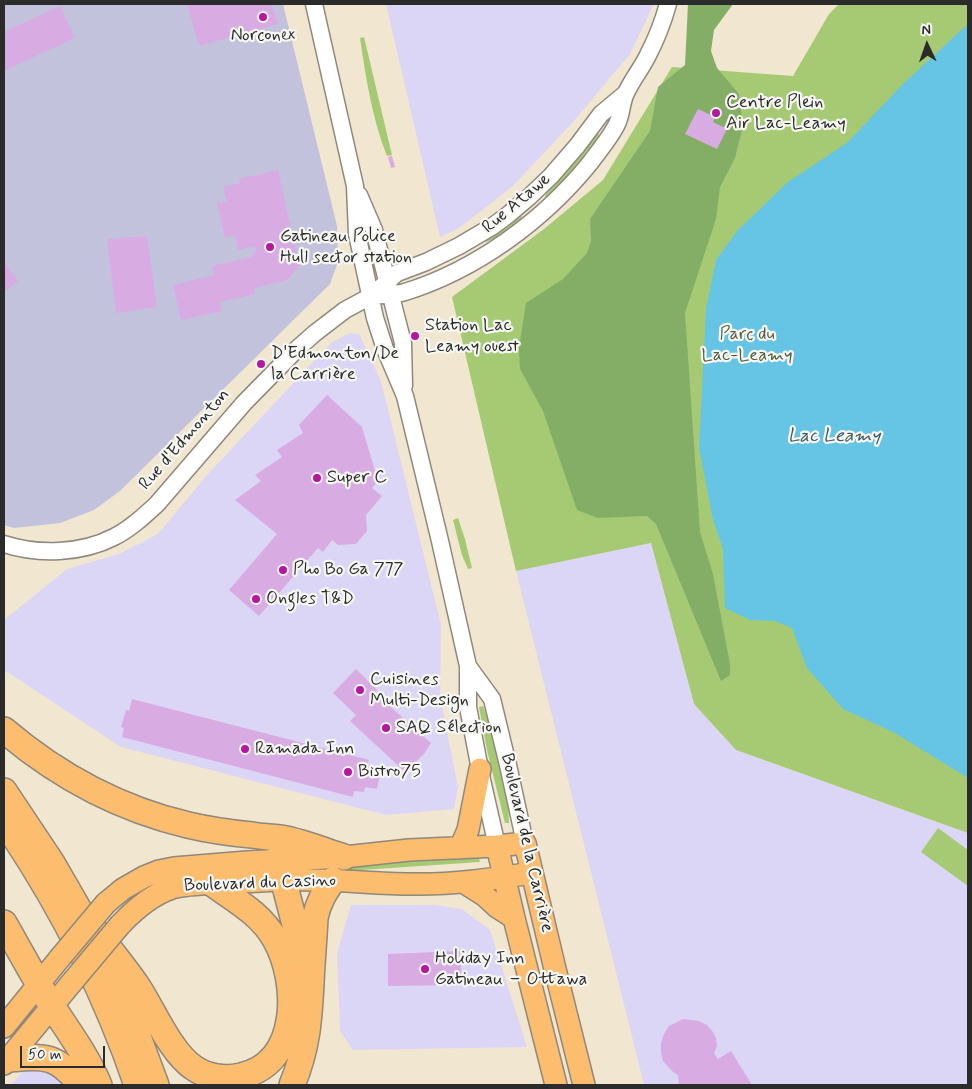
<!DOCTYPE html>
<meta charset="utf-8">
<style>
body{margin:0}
#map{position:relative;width:972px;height:1089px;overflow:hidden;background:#f1e6cf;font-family:Mynerve,sans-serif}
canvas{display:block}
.frame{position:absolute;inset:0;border:5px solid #2b2b2b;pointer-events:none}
.north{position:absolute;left:902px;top:20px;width:50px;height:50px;-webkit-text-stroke:4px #f6f6f2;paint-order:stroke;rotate:357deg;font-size:14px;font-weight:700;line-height:20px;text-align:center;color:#2b2b2b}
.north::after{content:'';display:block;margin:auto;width:18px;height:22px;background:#2b2b2b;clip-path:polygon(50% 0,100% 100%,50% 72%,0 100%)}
.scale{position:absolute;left:20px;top:1046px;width:85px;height:22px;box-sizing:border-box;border:2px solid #2b2b2b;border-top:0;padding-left:6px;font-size:15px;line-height:18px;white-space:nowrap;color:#2b2b2b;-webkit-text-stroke:4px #f6f6f2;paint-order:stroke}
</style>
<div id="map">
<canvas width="972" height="1089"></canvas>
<div class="frame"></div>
<div class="north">N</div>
<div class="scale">50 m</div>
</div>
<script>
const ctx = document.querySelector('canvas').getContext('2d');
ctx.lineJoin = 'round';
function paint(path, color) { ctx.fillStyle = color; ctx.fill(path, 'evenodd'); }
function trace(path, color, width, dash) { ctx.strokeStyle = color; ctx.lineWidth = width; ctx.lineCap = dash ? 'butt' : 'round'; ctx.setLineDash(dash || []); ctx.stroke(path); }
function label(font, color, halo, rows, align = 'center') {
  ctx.font = font + ' Mynerve,sans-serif'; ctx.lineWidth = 4.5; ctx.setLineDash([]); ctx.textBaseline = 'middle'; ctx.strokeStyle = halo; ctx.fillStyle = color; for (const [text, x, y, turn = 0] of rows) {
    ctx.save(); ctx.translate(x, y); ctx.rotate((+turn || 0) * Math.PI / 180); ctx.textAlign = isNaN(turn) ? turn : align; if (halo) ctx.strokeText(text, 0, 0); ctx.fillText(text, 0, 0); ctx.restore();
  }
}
const built = new Path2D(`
 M386,4h268l-24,50 -57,68 -60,64 -54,42 -19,9z
 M350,333l9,1 22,47 60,244 -1,71 18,91 -4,22 -68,6 -265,-68 -117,-77v-50l63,-51 52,-15 39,-20 49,-59 125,-133z
 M651,543l43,161 42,46 232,83v252h-324l-128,-514z
 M351,905h84l27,4 28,21 37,117 -174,3 -13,-19 -3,-78z
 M34,1066l21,7 11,12h-55l14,-16z`);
const industrial = new Path2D(`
 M4,4h279l54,222 1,36 -8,22 -210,207 -26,19 -34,13 -46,5 -10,-3z`);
const green = new Path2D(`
 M839,4h129v829l-232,-83 -42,-46 -43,-161 -135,28 -64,-274 92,-68 59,-49 69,-113 121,9 36,-62z
 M364,37l28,118 -5,1c-15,-38 -21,-78 -27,-118z
 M598,133l1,1c-9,20 -35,51 -53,63l-1,-1 5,-8z
 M522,216v1c-9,11 -23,20 -36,25l-1,-1c11,-10 23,-19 37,-25z
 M458,518l7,21 7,29 -4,1 -6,-14 -9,-35z
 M483,706l9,24 16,74 1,19h-4l-18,-73 -8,-43z
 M938,828l30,22v36l-47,-34z
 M472,856l7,2 1,4 -148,10 -35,-3z`);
const forest = new Path2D(`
 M688,4h45l-19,26 -3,21 6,17 22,26 4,32 -8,32 -15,29 -4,32 -31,94 15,219 13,42 17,90v11l-9,6 -65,-157 -9,-8 -49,2 -21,-8 -34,-99 -23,-42 -1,-21 7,-45 37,-24 24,-26 4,-12 -1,-22 60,-88 8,-44 27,-22z`);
const water = new Path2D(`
 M968,24v754l-73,-45 -52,-24 -36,-41 -15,-40 -17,-7 -25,-1 -25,-12 -2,-59 -10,-29 -14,-72 7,-139 10,-49 22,-30 50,-48 59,-39 56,-59z`);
const building = new Path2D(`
 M187,4h85l6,20 -79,22z
 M60,6l15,32 -71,33v-39z
 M698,109l17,8 -2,5 14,7 -10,20 -32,-15z
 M392,156l3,11 -4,1 -3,-11z
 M278,170l21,95 -11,15 -34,8 1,6 -35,8 2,9 -41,9 -8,-35 41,-10 -2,-9 39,-9 5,-7 -1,-4 -17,4 -3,-15 -10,3 -8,-35 10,-2 -4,-14 17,-4 -1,-4z
 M147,236l10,71 -41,6 -9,-74z
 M4,262l14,19 -14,11z
 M327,395l35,32 16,54 -6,7 10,8 -16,19 1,16 -11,13 -18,1 -6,-5 -9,12 -5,-4 -59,68 -30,-26 48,-56 -42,-34 26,-19 -6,-6 27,-18 -5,-7 26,-17 -4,-8z
 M356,669l21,21 -1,4 55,49 -7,11 -19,18 -55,-51 6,-6 -23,-22z
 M132,699l237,61 -2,5 7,1 -1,6 7,2 -3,15 -12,-2 -1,5 -10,-1 -1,6 -231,-60 2,-9 -3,-1 5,-17 3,1z
 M460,951l2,34 -74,1v-32z
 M683,1019l16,2 8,4 6,7 3,6 1,8 -3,7 4,6 13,-8 21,34h-76l3,-2 -1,-8 -5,-3 -10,-11 -2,-9v-9l3,-9 5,-8z`);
const minor = new Path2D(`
 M314,4l41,182 2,48 18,84 10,31 20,47 35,145 28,125v41l14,73 15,66
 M359,195l15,35 29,113 1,43
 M371,296c11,-1 23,-1 34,-4 71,-22 138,-71 185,-129 9,-12 19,-24 26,-37 6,-10 5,-23 10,-33 6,-13 15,-24 21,-36 9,-17 16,-35 21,-53
 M4,544c34,11 77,10 110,-7 16,-8 30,-21 43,-33l87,-101 54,-55 17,-15 30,-23 26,-14 26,-23 29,-11 33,-16 34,-20 16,-12 20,-17 22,-21 26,-30 24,-32 24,-20
 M468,666l24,33 16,66 17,78`);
const major = new Path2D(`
 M497,846l17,72 42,167
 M460,848l8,-18 12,-61
 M465,883l19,12 13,12 17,11
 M106,903l17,-14 21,-12 15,-6 15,-3 73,-6 97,-5 65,-7 88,-4 28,-3 30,126 29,116
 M120,925c15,-16 31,-30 52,-37 18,-5 38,-4 57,-5 28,-2 55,-4 83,-3 33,0 66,4 99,4 41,1 81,-5 121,-11
 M4,1027l55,-68
 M4,1064l69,-83`);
const highway = new Path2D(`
 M4,730c53,45 116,79 184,95 21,5 42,8 64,10 11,2 23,2 34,4 19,4 39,12 58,18
 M4,791l48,72 38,66
 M4,821c56,82 101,170 133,264
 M276,860l10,30 19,74
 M83,915c18,24 38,47 55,72 15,23 33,66 56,81 13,9 31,12 47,8 60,-13 58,-95 34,-137 -15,-26 -39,-38 -62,-55
 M4,923c16,28 31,56 48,83 17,26 35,50 47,79
 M108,964l21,48 27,73
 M8,1059c37,-3 48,-5 73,26
 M292,1085c15,-36 17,-63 19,-102 1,-22 3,-43 4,-65 3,-15 9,-25 18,-38`);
const majorBridge = new Path2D(`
 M59,959l47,-56
 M73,981l47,-56`);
const markers = [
 [263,17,5,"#b5179e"],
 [716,113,5,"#b5179e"],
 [270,247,5,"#b5179e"],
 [415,336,5,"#b5179e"],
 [261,364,5,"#b5179e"],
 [317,478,5,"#b5179e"],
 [283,570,5,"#b5179e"],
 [256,599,5,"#b5179e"],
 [360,690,5,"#b5179e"],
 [386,728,5,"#b5179e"],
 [245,749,5,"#b5179e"],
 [348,772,5,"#b5179e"],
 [425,969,5,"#b5179e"]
];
const poiNames = [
 ["Norconex",263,36,"center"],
 ["Centre Plein",726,103],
 ["Air Lac-Leamy",726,124],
 ["Gatineau Police",280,237],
 ["Hull sector station",280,258],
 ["Station Lac",425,326],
 ["Leamy ouest",425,347],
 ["D'Edmonton/De",271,354],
 ["la Carrière",271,375],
 ["Super C",327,478],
 ["Pho Bo Ga 777",293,570],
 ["Ongles T&D",266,599],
 ["Cuisines",370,680],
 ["Multi-Design",370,701],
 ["SAQ Sélection",396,728],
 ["Ramada Inn",255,749],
 ["Bistro75",358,772],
 ["Holiday Inn",435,959],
 ["Gatineau – Ottawa",435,980]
];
const streetNames = [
 ["Rue Atawe",517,204,-40],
 ["Rue d'Edmonton",185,440,-49],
 ["Boulevard de la Carrière",526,843,77],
 ["Boulevard du Casino",260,884,-2]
];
const parkNames = [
 ["Parc du",747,335],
 ["Lac-Leamy",747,356]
];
const waterNames = [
 ["Lac Leamy",834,437]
];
paint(built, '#dcd6f6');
paint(industrial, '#c2c2dc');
paint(green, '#a6ca74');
paint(forest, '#84ae66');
paint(water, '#66c5e4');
paint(building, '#d8ace3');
trace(minor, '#8e887d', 19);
trace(major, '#8e887d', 24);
trace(highway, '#8e887d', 28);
trace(minor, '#fff', 16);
trace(major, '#fcbd6f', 21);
trace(highway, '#fcbd6f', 25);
trace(majorBridge, '#8e887d', 24, []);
trace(majorBridge, '#fcbd6f', 21);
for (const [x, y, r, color] of markers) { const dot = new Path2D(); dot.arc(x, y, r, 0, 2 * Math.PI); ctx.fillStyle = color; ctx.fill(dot); trace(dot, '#f6f6f2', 2); }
label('18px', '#2b2b2b', '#f6f6f2', poiNames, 'left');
label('18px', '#2b2b2b', '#f6f6f2', streetNames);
label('18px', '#505b41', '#f6f6f2', parkNames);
label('italic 19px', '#3d5962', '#f6f6f2', waterNames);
</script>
